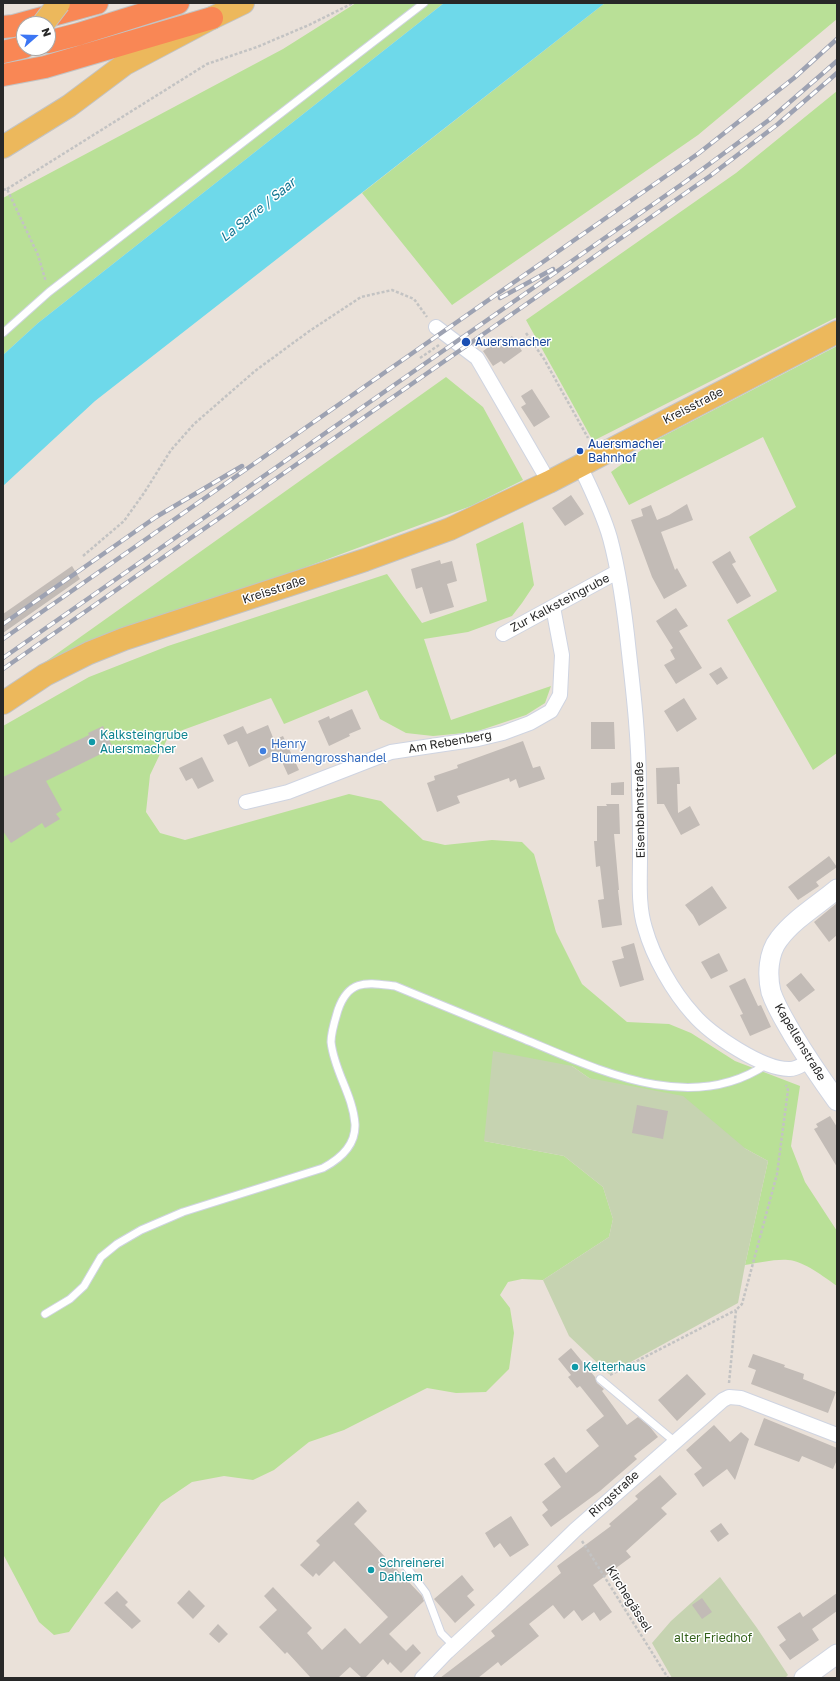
<!DOCTYPE html>
<meta charset="utf-8">
<style>
body{margin:0}
#map{position:relative;width:840px;height:1681px;overflow:hidden;background:#eae1d9;font-family:"Golos Text",sans-serif}
canvas{display:block}
.frame{position:absolute;inset:0;border:4px solid #282828;pointer-events:none}
.north{position:absolute;left:16px;top:16px;width:40px;height:40px;box-sizing:border-box;background:#fff;border:1px solid #a9a9a9;border-radius:50%;rotate:70deg;font-size:11px;font-weight:700;line-height:16px;text-align:center;color:#282828}
.north::after{content:'';display:block;margin:auto;width:14px;height:18px;background:#3c76f4;clip-path:polygon(50% 0,100% 100%,50% 72%,0 100%)}
</style>
<div id="map">
<canvas width="840" height="1681"></canvas>
<div class="frame"></div>
<div class="north">N</div>
</div>
<script>
const ctx = document.querySelector('canvas').getContext('2d');
ctx.lineJoin = 'round';
function paint(path, color) { ctx.fillStyle = color; ctx.fill(path, 'evenodd'); }
function trace(path, color, width, dash) { ctx.strokeStyle = color; ctx.lineWidth = width; ctx.lineCap = dash ? 'butt' : 'round'; ctx.setLineDash(dash || []); ctx.stroke(path); }
function label(font, color, halo, rows, align = 'center') {
  ctx.font = font + ' "Golos Text",sans-serif'; ctx.lineWidth = 3; ctx.setLineDash([]); ctx.textBaseline = 'middle'; ctx.strokeStyle = halo; ctx.fillStyle = color; for (const [text, x, y, turn = 0] of rows) {
    ctx.save(); ctx.translate(x, y); ctx.rotate((+turn || 0) * Math.PI / 180); ctx.textAlign = isNaN(turn) ? turn : align; if (halo) ctx.strokeText(text, 0, 0); ctx.fillText(text, 0, 0); ctx.restore();
  }
}
const green = new Path2D(`
 M356,3h88l-406,320 -35,32v-157l280,-149z
 M605,3h232v16l-139,116 -246,170 -90,-112z
 M837,91v226l-244,124 -67,-121 210,-147z
 M837,346v407l-24,17 -86,-150 50,-29 -28,-54 47,-30 -33,-70 -134,68 -18,-33 43,-31z
 M446,377l37,30 40,73 -52,26 -430,159z
 M523,522l11,63 -12,18 -10,13 -44,16 -44,7 27,81 100,-34 -6,17 -19,12 -51,17 -42,4 -27,-3 -26,-14 -13,-29 -83,34 -13,-26 -102,37 -19,40 -4,37 14,21 25,7 164,-46 32,7 42,39 22,5 47,-5 30,2 12,12 22,78 26,52 45,38 42,2 22,9 44,28 65,25 -9,60 14,36 32,49v55c-13,-9 -33,-25 -49,-26 -14,-1 -29,3 -43,5l23,-104 -22,-12 -157,-71 -17,-12 -88,75 80,15 39,31 10,32 -4,18 -66,43 -21,-1 -14,3 -8,13 10,13 4,25 -5,36 -23,23 -30,1 -29,-5 -83,42 -35,12 -35,28 -21,10 -29,-4 -32,6 -31,21 -92,129 -15,3 -15,-13 -36,-68v-828l86,-49 79,-31 219,-72 35,49 65,-22 -11,-57z`);
const cemetery = new Path2D(`
 M493,1051l79,15 17,12 94,18 63,53 22,12 -23,104 -7,38 -129,71 -40,-38 -26,-56 66,-43 4,-18 -10,-32 -39,-31 -80,-15z
 M720,1577l37,51 31,47 -3,3h-113l-20,-35 19,-22z`);
const water = new Path2D(`
 M444,3h161l-510,398 -92,85v-131l35,-32z`);
const building = new Path2D(`
 M512,336l10,15 -18,13 -3,-3 -8,5 -10,-15 10,-7 2,4z
 M532,389l18,28 -16,10 -13,-20 5,-3 -5,-8z
 M571,495l13,19 -19,12 -13,-18z
 M687,504l6,16 -32,12 14,38 2,-2 10,18 -23,13 -12,-22 -21,-57 12,-4 -2,-7 10,-4 6,15 12,-5z
 M730,551l6,11 -4,2 19,32 -14,8 -25,-42z
 M440,560l1,4 11,-3 5,20 -10,3 7,23 -24,7 -8,-27 -6,2 -5,-20z
 M72,566l8,13 -77,54v-19z
 M676,608l12,18 -9,5 23,37 -26,16 -12,-19 11,-6 -5,-9 3,-2 -17,-27z
 M721,667l7,11 -11,7 -8,-11z
 M684,698l13,21 -20,13 -13,-21z
 M352,709l9,20 -12,5 1,2 -21,10 -11,-25 11,-5 1,3z
 M591,722h23l1,27h-24z
 M268,725l6,15 9,-4 16,34 -11,5 -10,-22 -29,14 -12,-26 -9,4 -5,-10 20,-9 4,8z
 M103,726l10,22 -67,33 16,29 -6,4 4,5 -15,9 -3,-5 -31,20 -8,-12v-54l57,-27v-1l29,-14 -1,-2z
 M523,741l10,27 7,-2 5,13 -26,9 -3,-9 -6,3 -1,-4 -52,18 3,7 -23,9 -10,-29 8,-3 -1,-4 24,-8 -1,-3z
 M202,757l12,24 -16,8 -6,-11 -6,3 -7,-13z
 M679,767l1,17h-3l1,29 12,-7 10,19 -19,10 -17,-31h-7l-1,-36z
 M624,782v13h-13v-12z
 M606,804h13l1,30h-6l5,56h-1l4,35 -20,3 -4,-28 6,-1 -4,-33 -4,1 -2,-26h3v-35h10z
 M829,856l8,11 -21,15 3,4 -21,14 -10,-13z
 M712,886l15,22 -28,18 -6,-11 -8,-10z
 M837,903v32l-8,7 -15,-20z
 M634,943l10,37 -24,7 -8,-26 12,-3 -3,-11z
 M719,953l9,18 -17,8 -10,-17z
 M801,973l14,17 -16,12 -13,-17z
 M745,978l13,28 3,-1 10,22 -21,9 -10,-21 3,-1 -14,-28z
 M637,1105l31,6 -5,28 -31,-6z
 M830,1116l7,11v40l-23,-38 4,-2 -2,-3z
 M571,1348l24,29 2,6 7,6 -2,2 25,34 11,-8 12,10 8,10 -24,19 3,3 -37,32 -49,36 -9,-12 6,-5 -6,-8 19,-15 -17,-23 10,-7 12,16 33,-27 -13,-16 18,-14 -24,-30 -3,2 -9,-11 3,-2 -13,-16z
 M753,1354l32,11 -1,2 20,7 -1,5 33,13 -8,21 -77,-29 5,-14 -8,-3z
 M687,1374l19,20 -29,27 -19,-21z
 M764,1418l73,30v12l-4,9 -31,-13 -3,6 -45,-17z
 M714,1425l16,17 11,-10 8,7 -14,41 -8,-11 -24,18 -9,-13 8,-6 -16,-18z
 M660,1475l17,19 -16,14 6,6 -41,37 5,6 -38,28 19,27 -12,9 -6,-9 -12,9 -8,-11 -10,9 -11,-14 -24,19 10,12 -38,30 -3,-4 -20,16h-38l55,-42 -4,-5 70,-58 -4,-7 54,-40 -2,-2 29,-25 -3,-3z
 M358,1501l9,10 -13,13 68,72 2,5 -35,33 17,17 7,-7 8,9 -20,20 -11,-11 -2,3 -5,-6 -18,19h-3l-12,-11 -12,11h-27l-24,-26 -2,2 -26,-27 18,-17 -13,-14 9,-9 39,41 -5,5 15,17 23,-22 15,16 28,-27 -54,-56 -15,15 -3,-3 -3,4 -13,-12 20,-20 -4,-4z
 M511,1516l18,29 -19,12 -10,-14 -6,5 -9,-15z
 M721,1523l8,11 -11,8 -8,-11z
 M462,1575l12,15 -7,6 8,9 -20,18 -21,-24z
 M189,1590l16,16 -12,13 -16,-16z
 M117,1591l11,11 -3,3 16,16 -9,8 -28,-26z
 M837,1593v18l-25,18 7,11 -29,20 -11,-15 7,-5 -9,-13 23,-15 3,5z
 M702,1598l10,14 -10,7 -10,-14z
 M218,1624l10,10 -9,9 -10,-9z`);
const path = new Path2D(`
 M7,189l200,-125 50,-17 52,-22 44,-22
 M3,190l4,-1 31,66 8,27
 M526,333l18,26 44,79
 M420,358l19,-13
 M83,556l41,-35 20,-28 27,-43 23,-26 61,-53 53,-39 53,-35 31,-7 22,9 13,18
 M610,1375l126,-65
 M729,1383l7,-73 6,-6 35,-130 11,-84 -2,-5
 M582,1541l86,137`);
const lane = new Path2D(`
 M3,333l46,-41 375,-289
 M45,1314l25,-15 14,-13 17,-29 16,-13 24,-14 42,-18 140,-44c17,-9 33,-22 32,-44 -2,-29 -21,-53 -24,-82 0,-10 4,-22 7,-32 11,-32 30,-27 57,-24 43,18 86,35 129,53 75,31 167,77 243,25
 M600,1379l74,62
 M405,1565l21,28 15,40 13,13`);
const street = new Path2D(`
 M436,327l41,31 7,12 65,112
 M580,466c11,23 23,47 30,72 10,37 15,76 19,115 5,44 10,89 10,134 1,23 1,47 1,71 0,23 -2,48 5,70 8,29 28,64 48,86 17,20 70,56 97,55 7,0 13,-5 19,-8
 M503,634l114,-62
 M246,802l42,-10 103,-40 87,-13 25,-6 27,-10 21,-12 9,-16 2,-40 -9,-48
 M422,1678l25,-26 54,-50 74,-72 148,-130 6,-3 12,1 96,37`);
const secondary = new Path2D(`
 M837,889c-19,16 -43,30 -58,50 -11,14 -12,36 -8,53 5,15 14,29 22,43 14,23 29,45 44,66
 M804,1678l33,-24`);
const primary = new Path2D(`
 M3,147l66,-41 56,-42 87,-46 31,-15
 M3,703l42,-28 44,-22 35,-14 241,-79 85,-31 99,-47 288,-150`);
const highway = new Path2D(`
 M3,27l10,-1 84,-23
 M48,42l31,-8 99,-31
 M3,52l21,-5
 M3,75l42,-8 167,-49`);
const rail = new Path2D(`
 M500,298l53,-29
 M3,624l153,-107 86,-51
 M3,639l696,-486 95,-75 43,-39
 M3,658l682,-476 84,-62 68,-59
 M3,669l707,-493 68,-52 59,-51`);
const primaryBridge = new Path2D(`
 M43,24l16,-21`);
const markers = [
 [466,342,5,"#1a4fb4"],
 [580,451,4,"#1a4fb4"],
 [92,742,4,"#0f9aa8"],
 [263,751,4,"#3f7fe0"],
 [575,1367,4,"#0f9aa8"],
 [371,1570,4,"#0f9aa8"]
];
const transitNames = [
 ["Auersmacher",475,342],
 ["Auersmacher",588,444],
 ["Bahnhof",588,458]
];
const streetNames = [
 ["Kreisstraße",693,406,-27],
 ["Kreisstraße",274,590,-18],
 ["Zur Kalksteingrube",560,603,-28],
 ["Am Rebenberg",450,742,-10],
 ["Eisenbahnstraße",640,810,-91],
 ["Kapellenstraße",800,1042,59],
 ["Ringstraße",614,1494,-42],
 ["Kirchegässel",629,1599,58]
];
const cultureNames = [
 ["Kalksteingrube",100,735],
 ["Auersmacher",100,749],
 ["Kelterhaus",583,1367],
 ["Schreinerei",379,1563],
 ["Dahlem",379,1577]
];
const shopNames = [
 ["Henry",271,744],
 ["Blumengrosshandel",271,758]
];
const parkNames = [
 ["alter Friedhof",713,1638]
];
const waterNames = [
 ["La Sarre / Saar",258,210,-39]
];
paint(green, '#b9e097');
paint(cemetery, '#c6d3b1');
paint(water, '#6ed9ea');
paint(building, '#c2bbb6');
trace(lane, '#cfd4e1', 9);
trace(street, '#cfd4e1', 16);
trace(secondary, '#cfd4e1', 21);
trace(primary, '#c3c3c3', 24);
trace(highway, '#c3c3c3', 24);
trace(path, '#c3c3c3', 2.5, [3, 2]);
trace(lane, '#fff', 7);
trace(street, '#fff', 14);
trace(secondary, '#fff', 19);
trace(primary, '#ecb85c', 22);
trace(highway, '#f98755', 22);
trace(rail, '#9da2b2', 4.5);
trace(rail, '#fff', 3, [9]);
trace(primaryBridge, '#c3c3c3', 24, []);
trace(primaryBridge, '#ecb85c', 22);
for (const [x, y, r, color] of markers) { const dot = new Path2D(); dot.arc(x, y, r, 0, 2 * Math.PI); ctx.fillStyle = color; ctx.fill(dot); trace(dot, '#fff', 1.5); }
label('12px', '#164399', '#fff', transitNames, 'left');
label('12px', '#282828', '#fff', streetNames);
label('12px', '#0d838f', '#fff', cultureNames, 'left');
label('12px', '#366cbe', '#fff', shopNames, 'left');
label('12px', '#33611b', '#fff', parkNames);
label('italic 13px', '#117693', '#fff', waterNames);
</script>
